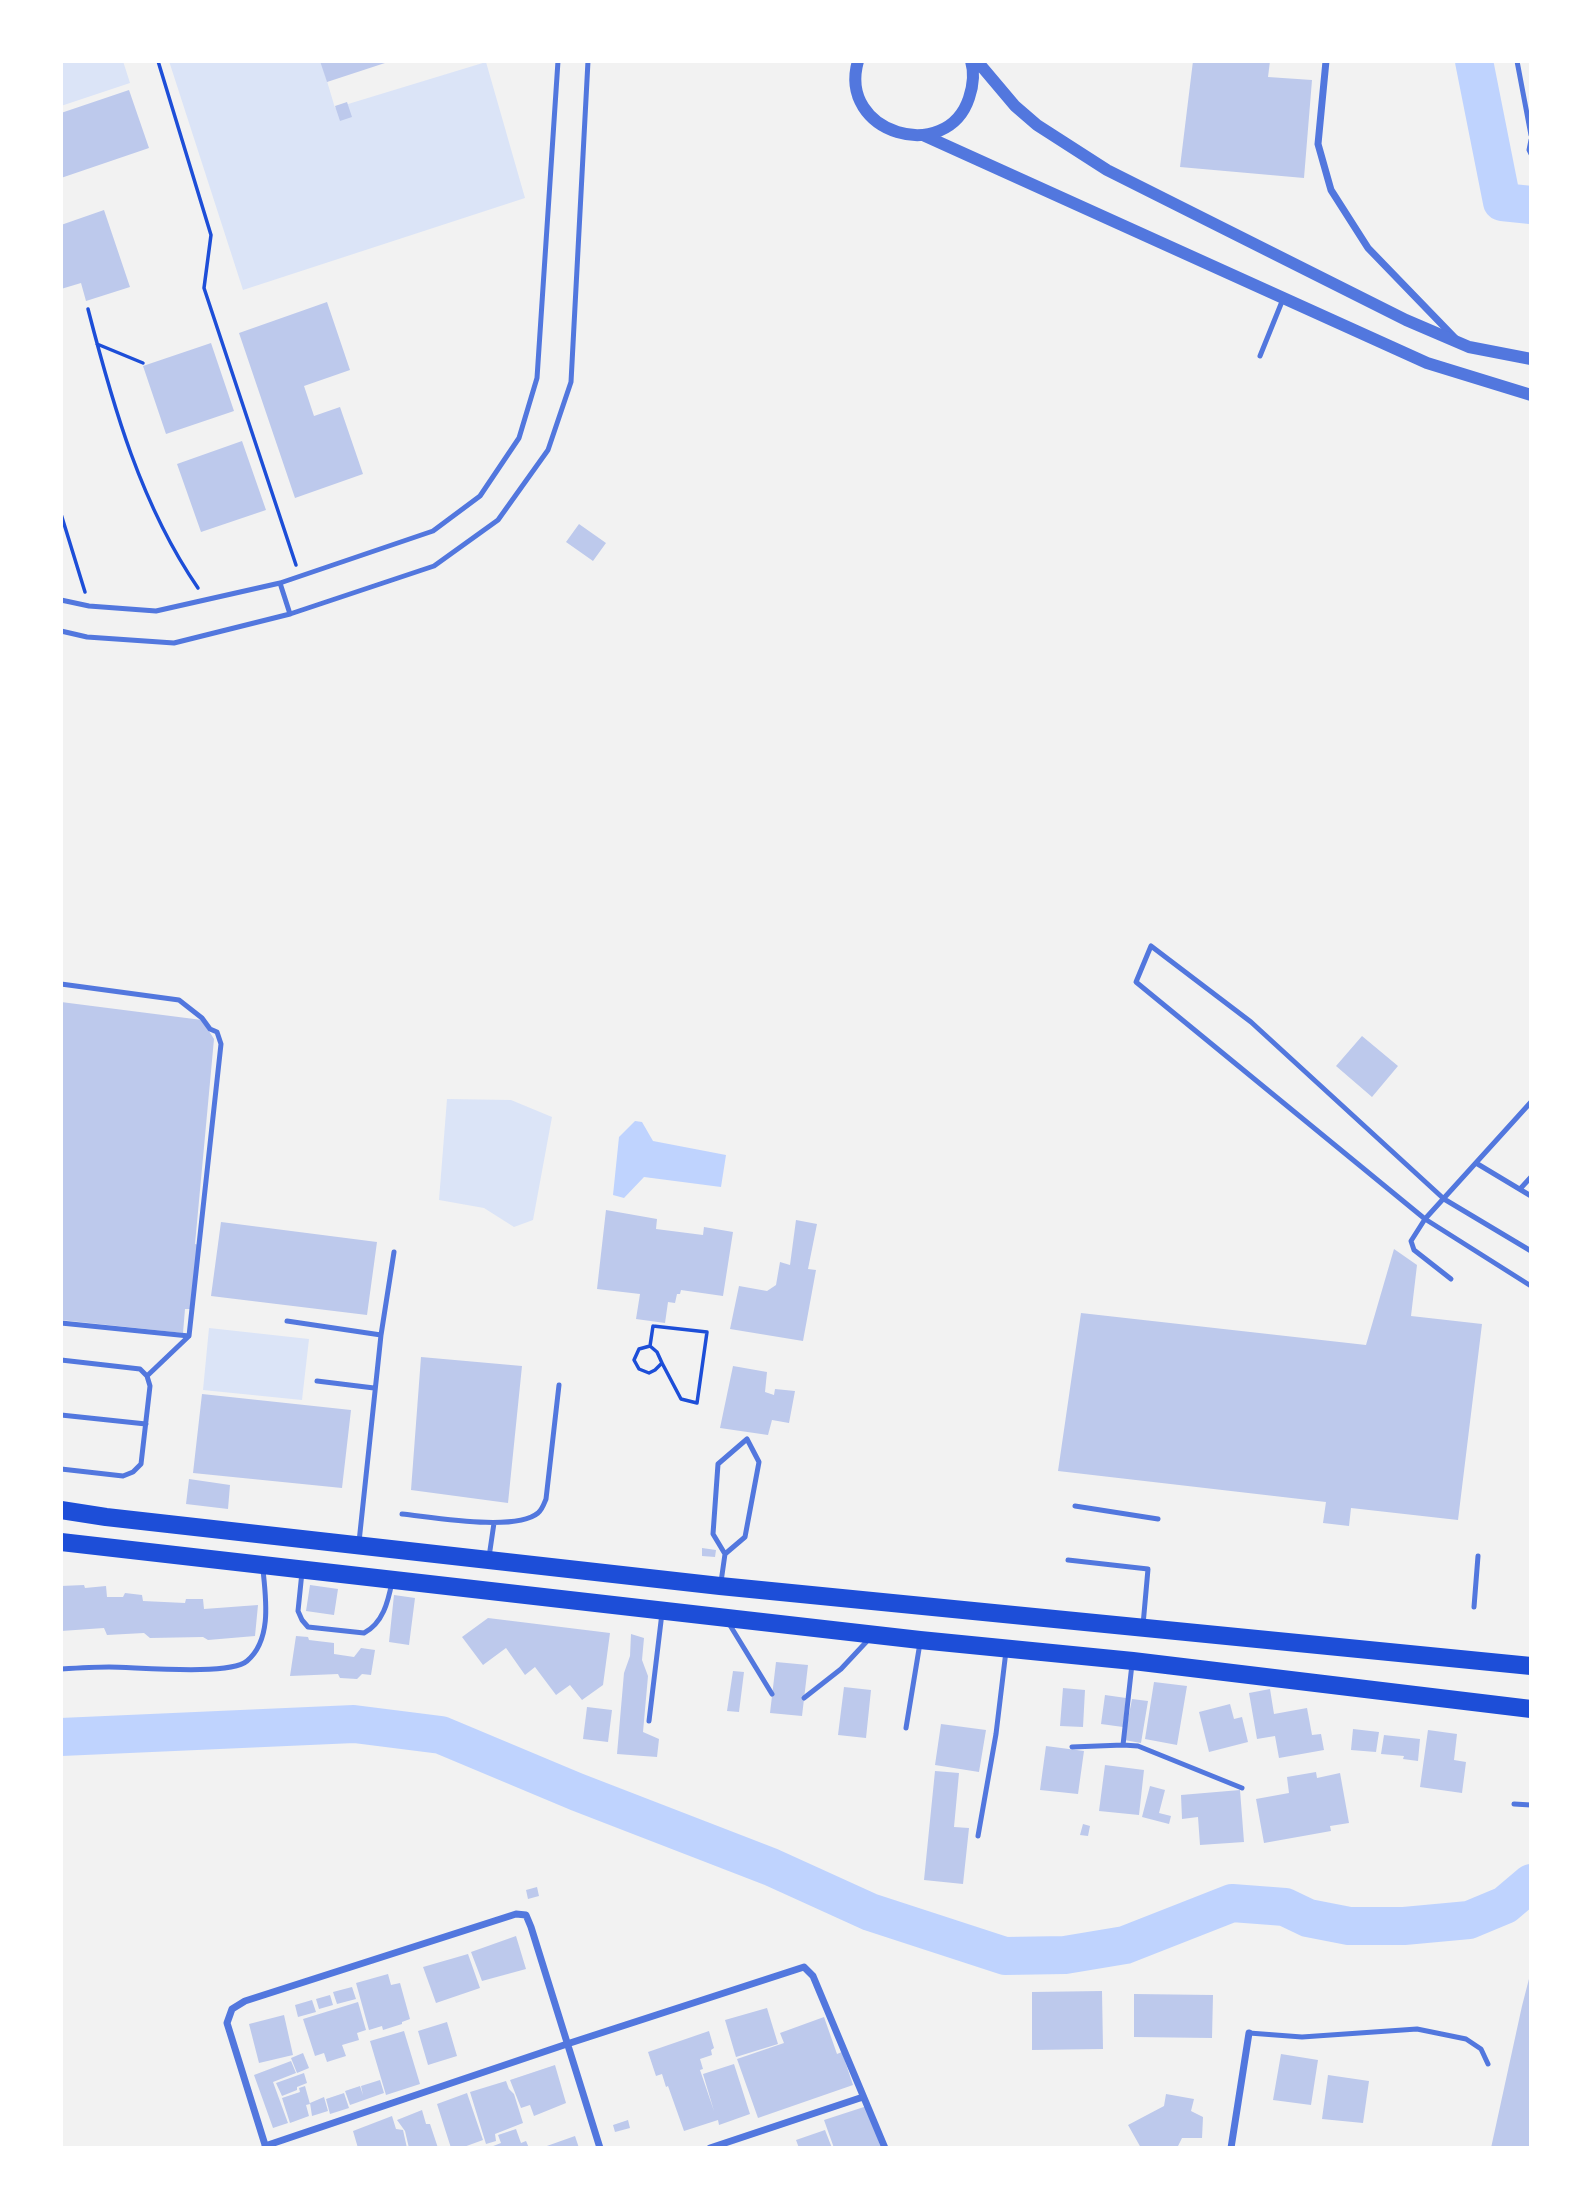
<!DOCTYPE html>
<style>
body{margin:0}
#map{position:relative;width:1592px;height:2209px;overflow:hidden;background:#f2f2f2;font-family:Merriweather,serif}
canvas{display:block}
.frame{position:absolute;inset:0;border:63px solid #fff;pointer-events:none}
</style>
<div id="map">
<canvas width="1592" height="2209"></canvas>
<div class="frame"></div>
</div>
<script>
const ctx = document.querySelector('canvas').getContext('2d');
ctx.lineJoin = 'round';
function paint(path, color) { ctx.fillStyle = color; ctx.fill(path, 'evenodd'); }
function trace(path, color, width, dash) { ctx.strokeStyle = color; ctx.lineWidth = width; ctx.lineCap = dash ? 'butt' : 'round'; ctx.setLineDash(dash || []); ctx.stroke(path); }
const green = new Path2D(`
 M61,61h62l7,22 -69,23z
 M169,61h152l14,47 151,-46 39,136 -282,92z
 M447,1099l64,1 41,17 -19,103 -19,7 -30,-19 -45,-8z
 M209,1328l100,11 -7,61 -99,-10z`);
const water = new Path2D(`
 M635,1121l7,1 11,19 73,14 -5,32 -77,-10 -20,21 -11,-3 6,-58z`);
const river = new Path2D(`
 M1474,61l28,141 29,3
 M61,1737l293,-13 87,11 136,57 194,75 99,45 135,44 60,-1 60,-10 107,-42 53,4 23,11 41,8h55l65,-6 36,-15 26,-22`);
const building = new Path2D(`
 M320,61h68v1l-61,20z
 M1193,61h77l-2,16 44,3 -8,98 -124,-11z
 M129,90l20,58 -88,30v-65z
 M347,102l5,15 -12,4 -5,-15z
 M104,210l26,77 -44,14 -5,-18 -20,6v-64z
 M327,302l23,68 -46,16 10,30 26,-9 23,67 -68,24 -56,-165z
 M211,343l23,68 -68,23 -23,-68z
 M242,441l24,69 -65,22 -24,-68z
 M579,524l27,19 -13,18 -27,-19z
 M61,1002l141,18 12,19 -19,205 4,1 -9,64h-5l-2,24 -122,-13z
 M1362,1036l36,30 -26,31 -36,-31z
 M606,1210l51,9 -1,10 47,6 1,-8 29,5 -10,64 -42,-6 -1,4h-3l-2,9 -7,-1 -3,21 -29,-4 4,-25 -43,-5z
 M796,1220l21,4 -9,45 8,1 -13,71 -73,-12 9,-43 28,5 9,-6 4,-23 10,3z
 M221,1222l156,20 -10,73 -156,-19z
 M1394,1249l23,16 -6,51 71,8 -24,196 -107,-12 -2,18 -26,-3 3,-21 -268,-31 23,-158 285,32z
 M421,1357l101,9 -14,137 -97,-13z
 M733,1366l34,6 -2,20 9,3 1,-6 20,2 -6,32 -17,-3 -4,15 -48,-7z
 M202,1394l149,16 -9,78 -149,-15z
 M189,1479l41,6 -2,24 -42,-5z
 M702,1548l14,2 -1,7 -13,-1z
 M84,1585l1,3 21,-2 1,11h16l2,-4 17,2 1,6 42,2 1,-4h17l1,10 54,-4 -3,31 -47,4 -5,-3 -53,1 -6,-5 -37,2 -3,-7 -43,3v-45z
 M310,1585l28,4 -4,26 -28,-4z
 M394,1595l21,3 -6,47 -20,-3z
 M488,1618l122,15 -7,52 -21,15 -12,-15 -14,10 -21,-28 -10,8 -19,-27 -23,17 -21,-28z
 M631,1634l13,4 -2,22 6,16 -5,56 16,7 -2,18 -40,-3 7,-81 6,-17z
 M296,1636l12,1 1,3 25,3v11l20,3 7,-9 14,2 -4,25 -9,-1 -5,5 -17,-1 -2,-4 -48,2z
 M776,1662l32,3 -6,51 -32,-3z
 M733,1671l11,1 -5,40 -12,-1z
 M1154,1682l33,4 -10,59 -32,-6z
 M844,1687l27,3 -5,48 -28,-3z
 M1063,1688l22,2 -2,37 -23,-1z
 M1270,1689l4,25 33,-6 5,27 9,-1 3,16 -45,8 -4,-22 -18,3 -8,-46z
 M1105,1695l21,3 -3,29 -22,-3z
 M1132,1699l16,2 -7,42 -17,-3z
 M1230,1704l4,15 8,-2 6,25 -39,10 -10,-40z
 M587,1707l25,3 -4,32 -25,-3z
 M941,1724l45,6 -7,42 -44,-7z
 M1353,1729l26,3 -3,20 -25,-2z
 M1428,1730l29,4 -3,26 12,2 -4,31 -42,-6z
 M1384,1735l36,4 -2,22 -15,-2 1,-3 -23,-2z
 M1046,1746l38,5 -6,43 -38,-4z
 M1105,1765l39,5 -5,45 -40,-4z
 M935,1771l24,2 -5,54 15,1 -6,56 -39,-4z
 M1316,1772l1,6 23,-5 9,50 -19,3 1,5 -67,12 -8,-44 33,-6 -2,-16z
 M1150,1786l15,4 -6,23 12,3 -2,8 -27,-7z
 M1240,1790l4,52 -44,3 -2,-28 -16,2 -1,-24z
 M1083,1824l7,2 -2,10 -8,-1z
 M537,1887l2,9 -11,3 -2,-9z
 M516,1936l10,33 -44,12 -11,-29z
 M468,1954l12,34 -44,15 -13,-36z
 M388,1974l3,11 9,-2 10,36 -8,3v2l-19,6 -1,-4 -13,4 -13,-47z
 M1530,1975l1,173h-40l31,-142z
 M352,1987l4,12 -19,5 -4,-12z
 M1102,1991l1,58 -71,1v-58z
 M1134,1994l79,1 -1,43 -78,-1z
 M330,1995l3,10 -14,4 -3,-10z
 M312,2000l4,12 -18,5 -3,-12z
 M358,2002l8,28 -9,3 2,7 -17,5 4,11 -19,6 -3,-9 -9,3 -12,-37z
 M767,2008l11,36 -42,13 -11,-37z
 M284,2015l9,40 -34,8 -10,-39z
 M824,2017l13,37 5,-2 11,33 -95,33 -21,-59 47,-16 -4,-10z
 M447,2022l10,34 -29,9 -10,-34z
 M404,2031l16,53 -34,11 -16,-54z
 M709,2031l5,17 -3,2 1,5 -12,4 3,10 -3,1 14,41 -11,-37 31,-10 16,50 -31,11 -1,-5 -34,11 -16,-45 -2,1 -4,-13 -6,2 -8,-24z
 M303,2053l6,15 -12,5 -6,-15z
 M1281,2054l37,6 -7,45 -38,-5z
 M291,2061l5,12 -23,9 15,41 -15,5 -19,-53z
 M555,2065l11,38 -32,13 -4,-11 -9,3 -11,-28z
 M304,2073l3,10 -10,4v3l-15,6 -6,-13z
 M1328,2075l41,6 -6,42 -41,-4z
 M380,2080l4,13 -34,12 -5,-14 15,-5 3,9 -2,-9z
 M506,2081l3,8 5,5 9,29 -28,11 1,7 -10,3 -16,-52z
 M305,2086l5,18 -4,1 3,11 -19,7 -8,-25 18,-6 -1,-4z
 M344,2093l5,15 -19,6 -4,-15z
 M467,2093l16,47 -22,8h-10l-14,-44z
 M1166,2094l28,5 -3,12 12,6 -1,21h-20l-5,10h-36l-13,-23 36,-19z
 M324,2097l4,14 -16,5 -2,-13z
 M867,2106l14,42h-47l-10,-28z
 M422,2110l4,14h4l8,24h-29l-4,-17 -8,-11z
 M392,2116l4,13 7,1 4,18h-49l-5,-17z
 M628,2120l2,8 -15,4 -2,-7z
 M516,2129l5,14 5,-2 3,7h-41l13,-5 -3,-8z
 M825,2130l7,18h-33l-3,-8z
 M575,2136l4,12h-35v-1z`);
const path = new Path2D(`
 M158,61l53,174 -7,53 92,277
 M88,309c25,97 53,196 110,279
 M97,344l46,19
 M61,514l24,78
 M653,1326l54,6 -10,71 -16,-4 -19,-36
 M650,1346l7,6 5,11 -7,7 -6,3 -10,-4 -5,-9 5,-11 11,-3 3,-20`);
const service = new Path2D(`
 M1517,61l14,74
 M1531,140l-2,10 2,4
 M1260,356l23,-57
 M280,583l10,31
 M61,600l28,6 67,5 124,-28 153,-52 47,-35 39,-58 18,-60 21,-317
 M61,631l26,6 87,6 116,-29 144,-48 64,-46 50,-70 23,-68 17,-321
 M61,984l118,16 23,18 8,11 7,3 4,12 -32,292 -42,40
 M1476,1163l55,33
 M1520,1189l11,-12
 M1531,1251l-87,-52 -193,-177 -100,-76 -15,36 289,237 106,67
 M1451,1279l-37,-29 -3,-9 14,-22 106,-117
 M287,1321l94,14
 M61,1323l128,13
 M61,1360l79,9 7,7 3,10 -9,78 -8,8 -10,4 -62,-7
 M317,1381l57,7
 M61,1415l85,9
 M1075,1506l83,13
 M402,1514c30,3 113,18 136,-1 4,-3 6,-9 8,-14l13,-114
 M359,1542l22,-207 13,-83
 M489,1557l5,-34
 M1068,1560l80,9 -5,56
 M302,1572l-4,39 4,9 6,7 56,6c19,-10 24,-31 28,-51
 M721,1582l4,-28 -12,-20 5,-70 29,-25 12,23 -14,75 -20,17
 M1474,1607l4,-51
 M728,1622l44,72
 M61,1669c16,-1 32,-2 48,-2 27,0 120,9 138,-6 25,-21 19,-62 16,-91
 M804,1698l37,-29 28,-30
 M649,1721l13,-108
 M906,1728l14,-85
 M1123,1745l9,-81
 M1072,1747l51,-2 15,1 104,42
 M1514,1804l17,1
 M978,1836l18,-102 10,-83
 M1249,2033l53,4 115,-8 49,10 15,10 7,15`);
const minor = new Path2D(`
 M1326,61l-8,83 13,46 37,58 87,90
 M265,2146l302,-102 237,-77 9,9 72,172
 M266,2148l-39,-125 5,-14 13,-8 271,-87 10,1 5,12 69,221
 M710,2148l153,-51
 M1231,2148l18,-115`);
const tertiary = new Path2D(`
 M858,61c-21,73 89,104 111,37 4,-12 6,-24 2,-37
 M977,61l38,45 22,19 70,45 299,150 63,27 62,12
 M923,135l504,228 104,32`);
const trunk = new Path2D(`
 M61,1510l45,7 614,69 811,80
 M61,1542l859,98 213,21 398,48`);
paint(green, '#dbe4f7');
paint(water, '#bfd3fe');
trace(river, '#bfd3fe', 38);
paint(building, '#bdc9ec');
trace(path, '#1d4ed8', 3.5);
trace(service, '#5277de', 5);
trace(minor, '#5277de', 7);
trace(tertiary, '#5277de', 12);
trace(trunk, '#1d4ed8', 18);
</script>
